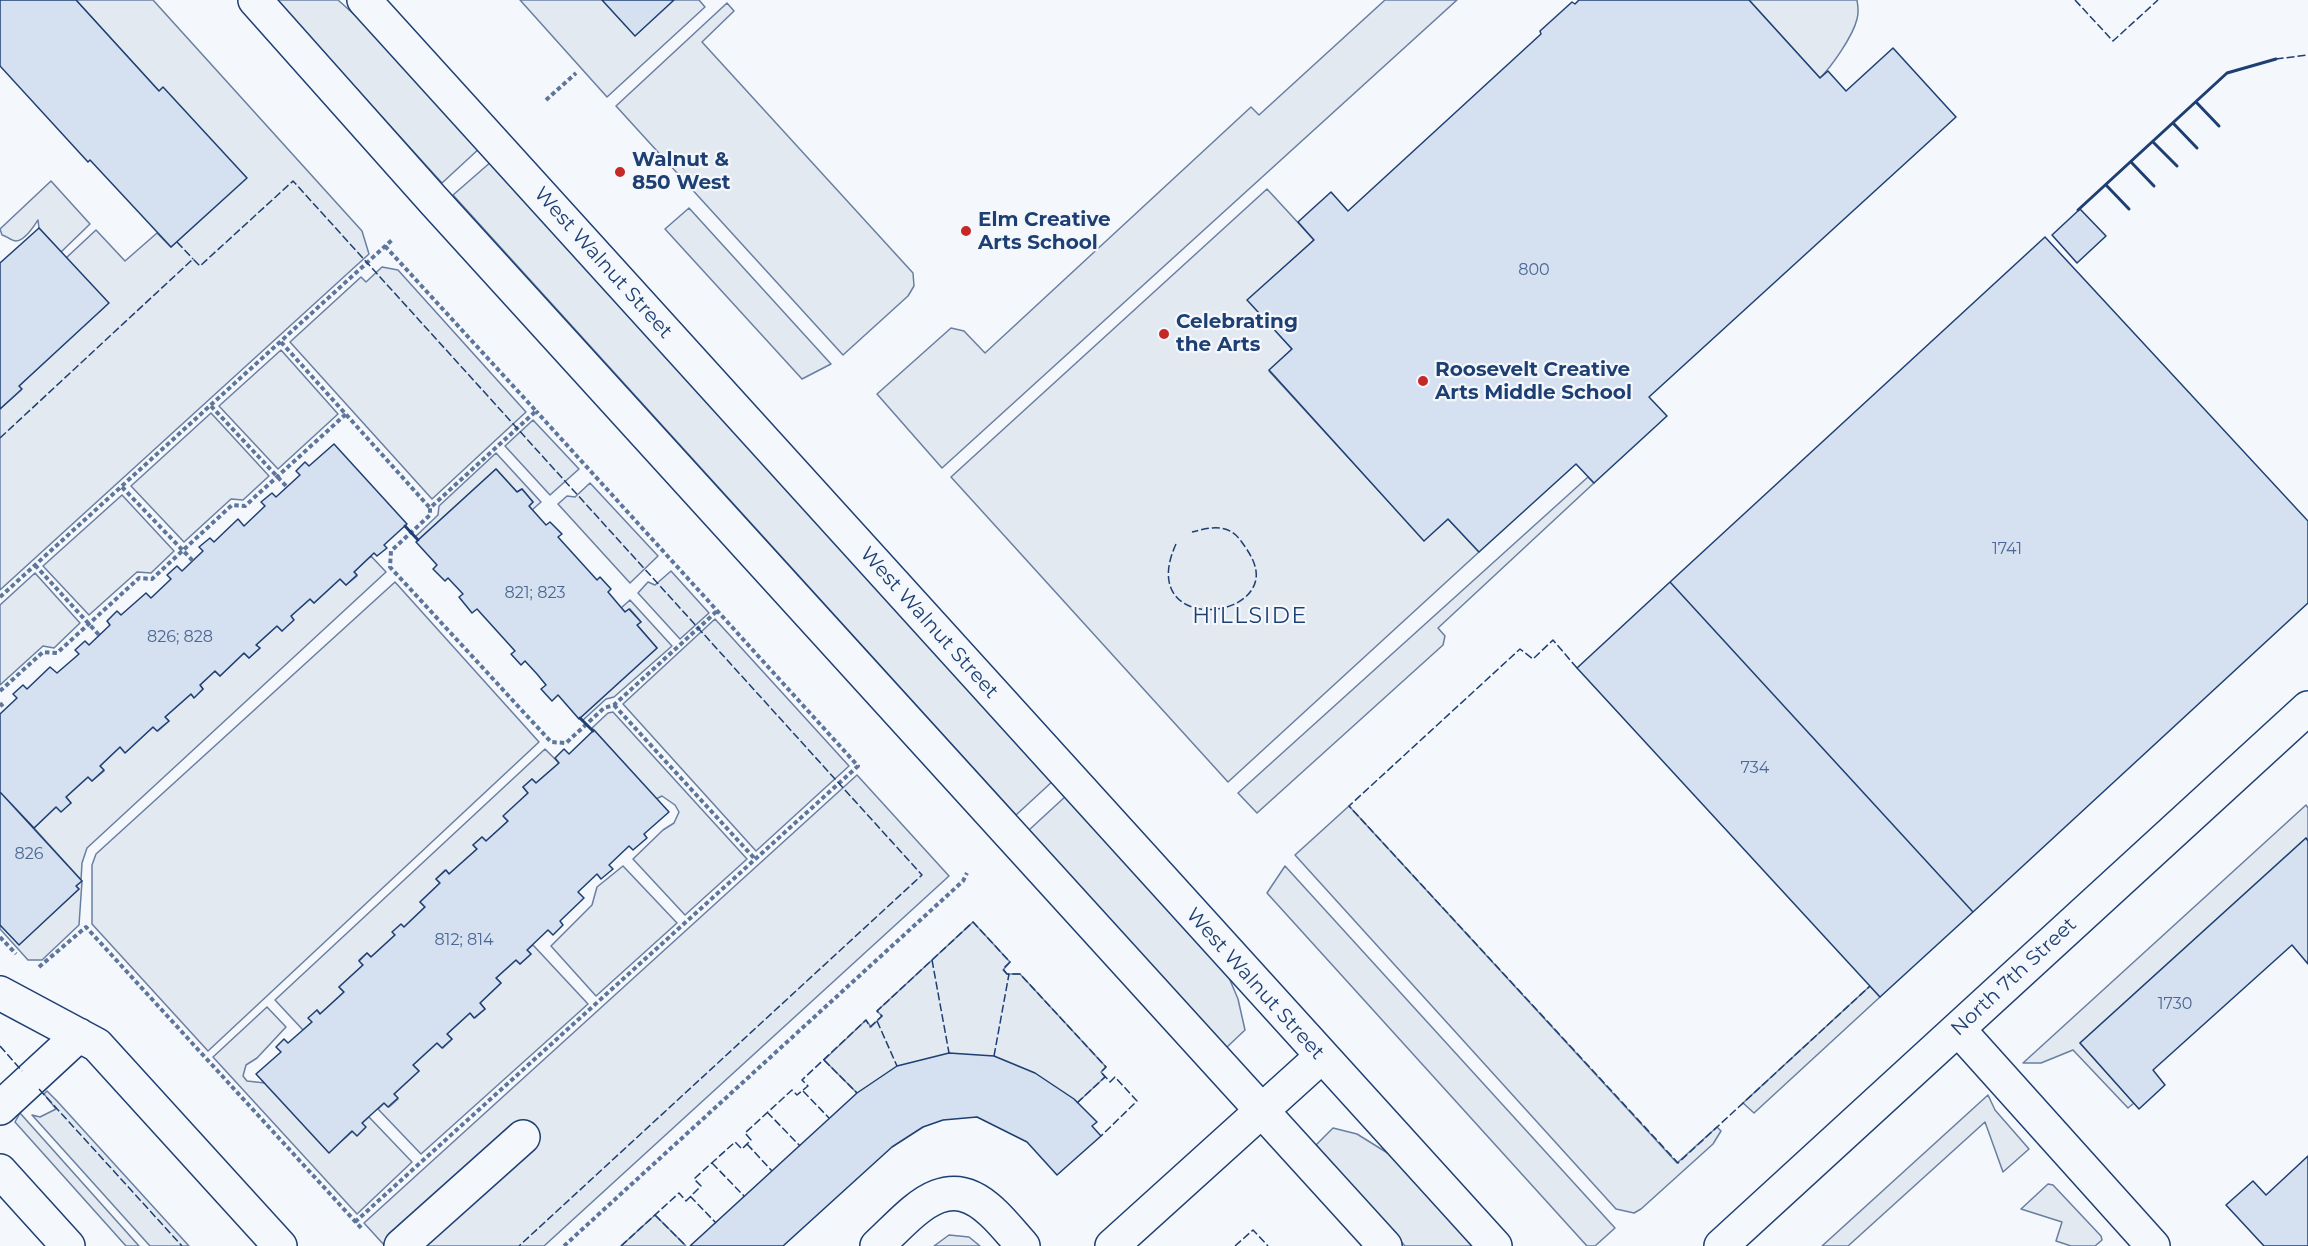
<!DOCTYPE html>
<style>
body{margin:0}
canvas{display:block;background:#f4f7fb}
</style>
<canvas width="2308" height="1246"></canvas>
<script>
const ctx = document.querySelector('canvas').getContext('2d');
ctx.lineJoin = 'round';
function paint(path, color) { ctx.fillStyle = color; ctx.fill(path, 'evenodd'); }
function trace(path, color, width, dash) { ctx.strokeStyle = color; ctx.lineWidth = width; ctx.lineCap = dash ? 'butt' : 'round'; ctx.setLineDash(dash || []); ctx.stroke(path); }
function label(font, color, halo, rows, align = 'center') {
  ctx.font = font + ' Montserrat,sans-serif'; ctx.lineWidth = 4.5; ctx.setLineDash([]); ctx.textBaseline = 'middle'; ctx.strokeStyle = halo; ctx.fillStyle = color; for (const [text, x, y, turn = 0] of rows) {
    ctx.save(); ctx.translate(x, y); ctx.rotate((+turn || 0) * Math.PI / 180); ctx.textAlign = isNaN(turn) ? turn : align; if (halo) ctx.strokeText(text, 0, 0); ctx.fillText(text, 0, 0); ctx.restore();
  }
}
const green = new Path2D(`
 M76,0h77l209,231 7,23 -369,336v-181l21,-19 -2,-4 89,-83 -42,-45 30,-28 29,31 32,-28 14,14 75,-69 -87,-87z
 M276,0h62l47,42 96,105 -39,36z
 M520,0h179l6,7 -98,90z
 M1385,0h72l-515,468 -65,-74 74,-66 13,3 21,22 266,-246 8,8z
 M1749,0h108c1,6 2,13 0,19 -4,17 -25,47 -37,59z
 M727,3l7,8 -32,31 211,231 1,13 -6,10 -65,59 -227,-249z
 M492,161l562,619 -38,35 -563,-620z
 M51,181l39,43 -29,28 -22,-24 -1,-8c-4,6 -13,21 -22,21 -5,0 -9,-5 -14,-6l-2,-6z
 M1267,189l47,51 -66,60 44,49 -23,22 155,169 24,-21 31,33 -251,230 -277,-305z
 M689,208l142,156 -29,15 -137,-150z
 M382,267l16,3 128,142 -94,87 -142,-157 71,-65 5,5z
 M281,350l57,64 -60,55 -59,-63z
 M211,413l58,63 -26,24 -12,-1 -47,43 -53,-56z
 M533,420l46,49 -29,26 -45,-49z
 M496,453l45,49 -9,8 -3,-4 4,-4 -11,-13 -5,3 -21,-23 -78,71 -3,-3 23,-22 1,-9z
 M1588,477l6,6 -156,145 7,8 -2,9 -186,168 -19,-20z
 M590,483l68,73 -28,27 -72,-79 9,-8 8,1z
 M122,495l52,56 -23,22 -14,-1 -48,43 -46,-49z
 M371,556l15,16 -299,276 -5,15 -1,17 -47,-52 22,-21 15,-4 -5,-6 22,-20 4,4 12,-10 -4,-5 20,-19 6,5 27,-25 5,4 11,-10 -4,-4 26,-23 3,3 9,-8 -3,-4 15,-14 5,5 24,-23 5,5 11,-10 -4,-3 21,-19 5,5 9,-15 19,-17 4,4 26,-24 6,6 11,-9 -3,-4z
 M671,571l38,42 -29,26 -42,-46 10,-11 7,3z
 M35,573l45,50 -26,25 -11,-2 -43,39v-80z
 M395,582l144,160 -331,309 -116,-127v-59l4,-11z
 M630,600l42,46 -58,51 -8,2 -24,22 -2,-3 77,-70 -20,-23 4,-3 -11,-13 -5,3 -4,-4z
 M715,619l134,147 -93,85 -133,-147z
 M613,712l134,147 -62,56 -52,-56 30,-29 11,-7 5,-11 -4,-7 -13,-9 -6,3 -64,-71 16,-15z
 M545,749l14,14 -23,20 -4,-4 -9,8 5,6 -24,24 4,4 -22,20 -4,-4 -9,8 4,4 -28,25 -4,-4 -9,9 4,4 -20,19 5,5 -21,20 -11,5 2,3 -24,22 -4,-4 -8,7 4,5 -24,22 5,5 -24,22 -3,-4 -5,12 -9,8 -28,-30z
 M857,775l92,101 -405,370h-159l-21,-23z
 M1067,795l160,178 11,26 7,31 -19,18 -197,-218z
 M2306,805l2,3v33l-2,-3 -226,205 54,60 -6,5 -55,-58 -32,13h-18z
 M1349,806l328,357 40,-36 4,4 -8,13 -72,65 -7,4 -18,-4 -321,-354z
 M623,866l54,57 -81,73 -45,-50 41,-41 5,-18z
 M1285,866l330,362 -20,18h-8l-320,-353z
 M82,881l-3,44 -37,35h-14l-28,-31v-4l19,19 60,-55 -3,-3z
 M973,922l37,40 -7,8 4,4h13l86,93 -5,5 4,5 -28,26 -220,-10 -33,-33 42,-40 5,7 11,-11 -5,-5z
 M533,945l55,59 -167,150 -43,-45 6,-6 5,4 9,-8 -4,-5 25,-23 -6,-6 24,-22 6,5 9,-9 -5,-5 23,-21 5,5 10,-9 -5,-6 21,-20 -5,-5 20,-18 4,4 11,-10 -4,-4z
 M1870,986l10,11 -126,116 -11,-10z
 M267,1007l19,20 -29,31 -11,7 -3,11 4,5 18,2 64,69 40,-35 43,45 -55,52 -144,-157z
 M47,1091l10,10 132,145h-39l-118,-131 8,2 16,-8 -12,-15z
 M1988,1095l7,15 34,39 -26,23 -18,-50 -137,124h-26z
 M20,1113l119,133h-13l-111,-124z
 M1333,1128l24,6 37,23 84,89h-73l-89,-101z
 M2048,1184l5,1 48,51 1,4 -7,6h-24l-15,-5 6,-19 -41,-13z
 M655,1215l31,31h-65z
 M949,1235l20,2 11,9h-46z`);
const building = new Path2D(`
 M0,0h76l83,91 4,-4 84,91 -76,69 -81,-87 -2,2 -88,-96z
 M602,0h72l-39,36z
 M1579,0h170l71,78 8,-7 18,20 47,-43 63,69 -307,280 18,19 -73,67 -18,-19 -97,88 -31,-33 -24,22 -155,-171 23,-21 -45,-49 67,-60 -16,-18 12,-11 21,-19 17,19 193,-177 -1,-3 32,-29 3,2z
 M2080,209l26,27 -29,27 -25,-28z
 M39,228l70,75 -90,83 3,3 -22,20v-146z
 M2045,237l263,284v82l-335,309 -303,-330z
 M334,444l73,80 -23,21 3,3 -10,8 -3,-3 -20,19 3,3 -11,10 -6,-6 -26,24 -4,-4 -19,17 3,4 -12,11 -5,-5 -21,19 4,3 -11,10 -5,-5 -24,23 -5,-5 -15,14 3,4 -9,9 -3,-4 -26,23 4,4 -12,10 -4,-4 -28,26 -5,-6 -20,19 4,4 -12,11 -4,-4 -22,20 5,6 -10,9 -5,-5 -22,21 -34,-36v-78l17,-16 -4,-4 10,-9 4,4 23,-22 7,6 22,-19 -4,-4 10,-9 4,4 21,-20 -3,-4 10,-10 4,4 25,-22 5,5 20,-19 -4,-4 10,-9 5,5 21,-20 -4,-4 11,-9 4,4 24,-23 6,7 21,-20 -4,-4 11,-9 4,4 24,-22 -4,-4 9,-9 4,4z
 M496,469l21,23 5,-3 11,13 -4,4 17,19 4,-3 12,12 -4,3 39,43 3,-3 11,12 -3,3 17,20 4,-3 12,13 -4,3 20,23 -78,71 -21,-24 -6,6 -11,-12 5,-4 -9,-11 -12,-13 -4,4 -10,-11 4,-3 -38,-42 -5,4 -13,-16 4,-3 -15,-16 -3,3 -12,-12 4,-4 -21,-23z
 M1670,582l303,330 -93,85 -303,-329z
 M594,730l75,82 -25,22 3,4 -14,12 -4,-4 -20,19 4,4 -12,10 -4,-5 -19,18 6,6 -24,23 3,4 -10,10 -5,-5 -21,20 4,4 -11,10 -4,-4 -20,18 5,5 -21,20 5,6 -11,9 -4,-5 -23,21 5,5 -10,9 -5,-5 -24,22 6,6 -25,23 4,4 -10,9 -4,-4 -22,20 4,4 -9,9 -5,-5 -23,22 -73,-79 25,-22 -5,-5 8,-8 4,4 24,-21 -4,-4 9,-8 3,4 24,-22 -5,-5 24,-22 -4,-4 8,-8 4,4 24,-22 -3,-3 9,-8 3,3 21,-20 -5,-5 20,-19 -4,-4 10,-9 3,4 28,-25 -4,-4 9,-8 4,4 22,-20 -5,-5 25,-23 -5,-6 9,-8 4,4 23,-20 -4,-5 9,-9 5,5z
 M0,792l82,89 -6,5 3,3 -60,56 -19,-20z
 M2306,838l2,3v123l-16,-19 -139,125 12,15 -26,24 -59,-66z
 M949,1053l45,3 41,17 39,26 23,23 -5,4 9,10 -44,39 -30,-33 -50,-25 -34,3 -20,7 -31,20 -109,99h-93l167,-153 40,-27z
 M2308,1156v90h-44l-38,-41 27,-24 13,14z`);
const path = new Path2D(`
 M546,100l30,-27
 M385,246l151,165 -106,97v7l-39,36 -1,16 161,175 15,1 38,-35 10,-3 103,-94
 M281,342l149,166
 M211,406l76,81
 M122,487l71,74
 M35,565l64,70
 M0,597l393,-358
 M0,691l43,-39 14,1 82,-75 13,1 80,-74 13,1 101,-92
 M0,703l5,6
 M614,705l141,154
 M0,937l16,17
 M39,967l47,-40 277,303
 M355,1222l503,-456 -322,-355
 M564,1246l399,-365 4,-8`);
const minor = new Path2D(`
 M0,993l97,52 183,201
 M1958,1029l195,217
 M0,1108l79,-73
 M0,1171l68,75
 M401,1246l122,-109
 M877,1246c35,-32 68,-79 115,-34 11,10 21,23 31,34
 M1112,1246l209,-189
 M1721,1246l587,-538`);
const major = new Path2D(`
 M255,0l179,201 951,1045
 M364,0l1131,1246`);
const fence = new Path2D(`
 M2075,0l38,41 45,-41
 M2078,210l149,-137 49,-14 32,-4
 M177,242l16,17
 M0,438l193,-179 7,7 93,-85 629,694 -403,371
 M1176,544c-37,81 72,80 80,35 2,-14 -7,-27 -15,-38 -13,-18 -30,-14 -49,-9
 M1577,668l-24,-28 -20,19 -13,-10 -171,157 329,357 192,-177
 M932,960l17,93
 M877,1021l20,45
 M0,1046l22,25
 M994,1056l15,-82
 M824,1060l33,33
 M39,1089l143,157
 M803,1091l26,27
 M1077,1103l28,-26
 M767,1112l33,34
 M747,1144l25,27
 M712,1163l32,33
 M690,1196l26,27
 M655,1215l31,31
 M621,1246l58,-53 7,8 15,-15 -7,-7 41,-37 7,7 9,-9 -6,-7 47,-43 5,5 11,-9 -6,-6 64,-60 4,7 12,-11 -5,-5 96,-89 37,40 -7,7 4,5h13l86,93 -5,5 9,10 5,-5 22,24 -36,35
 M1235,1246l18,-16 15,16`);
const wall = new Path2D(`
 M2196,102l23,24
 M2173,123l24,25
 M2153,142l24,24
 M2131,162l23,24
 M2106,185l23,24
 M2078,210l149,-137 49,-14
 M405,526l13,14
 M580,718l13,13`);
const markers = [
 [620,172,6,"#c62828"],
 [966,231,6,"#c62828"],
 [1164,334,6,"#c62828"],
 [1423,381,6,"#c62828"]
];
const numberNames = [
 ["800",1534,270],
 ["1741",2007,549],
 ["821; 823",535,593],
 ["826; 828",180,637],
 ["734",1755,768],
 ["826",29,854],
 ["812; 814",464,940],
 ["1730",2175,1004]
];
const poiNames = [
 ["Walnut &",632,160],
 ["850 West",632,183],
 ["Elm Creative",978,220],
 ["Arts School",978,243],
 ["Celebrating",1176,322],
 ["the Arts",1176,345],
 ["Roosevelt Creative",1435,370],
 ["Arts Middle School",1435,393]
];
const streetNames = [
 ["West Walnut Street",603,263,48],
 ["West Walnut Street",929,623,48],
 ["North 7th Street",2014,977,-43],
 ["West Walnut Street",1255,984,48]
];
const quarterNames = [
 ["HILLSIDE",1250,617]
];
paint(green, '#e3e9f0');
trace(green, '#687fa3', 1.5);
paint(building, '#d5e0f0');
trace(building, '#1d3f73', 1.5);
trace(minor, '#1d3f73', 36);
trace(major, '#1d3f73', 36);
trace(path, '#5e769c', 4, [4.5, 3]);
trace(minor, '#f4f7fb', 33);
trace(major, '#f4f7fb', 33);
trace(fence, '#1d3f73', 1.5, [8, 3]);
trace(wall, '#1d3f73', 3);
for (const [x, y, r, color] of markers) { const dot = new Path2D(); dot.arc(x, y, r, 0, 2 * Math.PI); ctx.fillStyle = color; ctx.fill(dot); trace(dot, '#f4f7fb', 2); }
label('16px', '#4b6792', null, numberNames);
label('bold 20px', '#1d3f73', '#f4f7fb', poiNames, 'left');
label('20px', '#1d3f73', '#f4f7fb', streetNames);
ctx.letterSpacing = '1.5px';
label('22px', '#1d3f73', '#f4f7fb', quarterNames);
ctx.letterSpacing = '0px';
</script>
